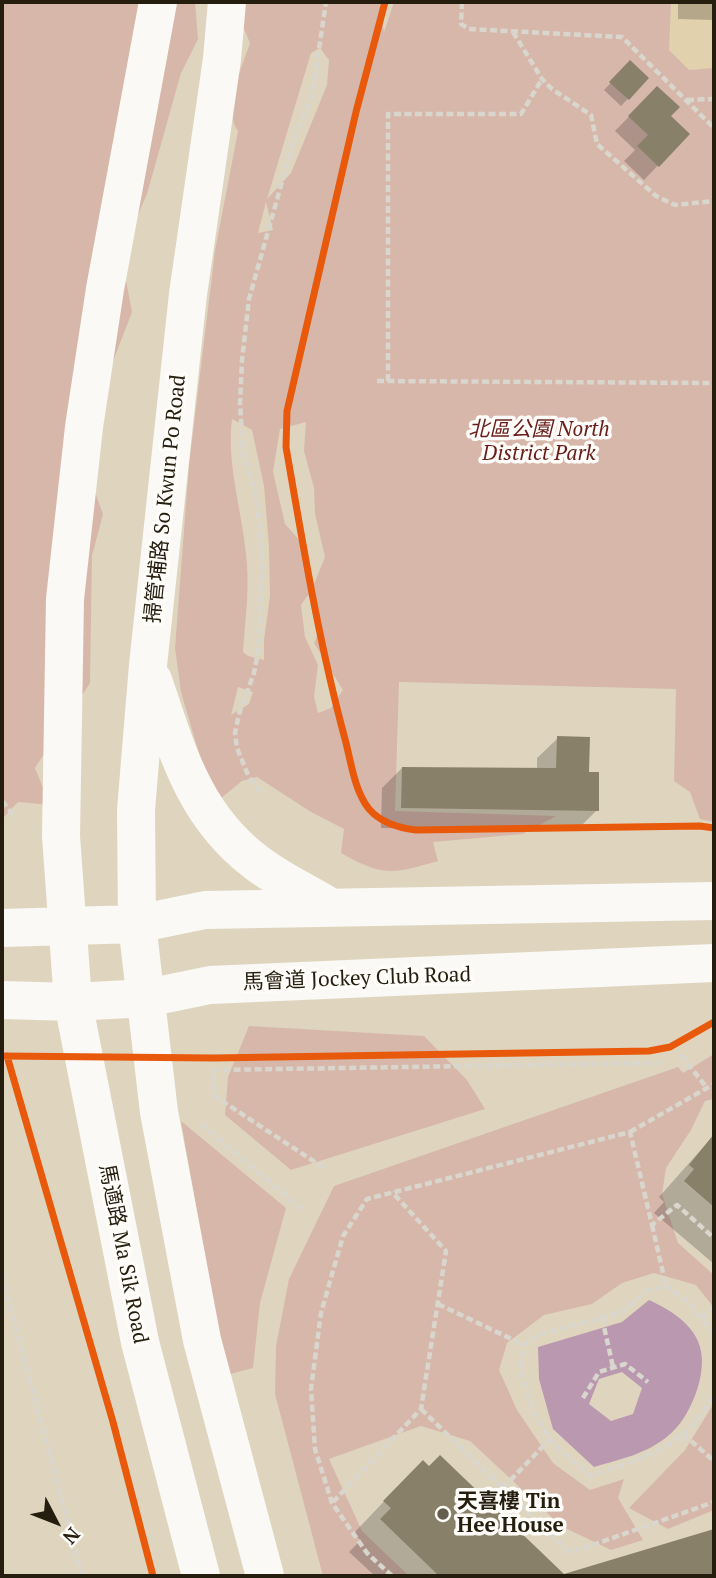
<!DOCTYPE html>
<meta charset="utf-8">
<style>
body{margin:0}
#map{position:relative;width:716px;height:1578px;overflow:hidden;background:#dfd5bf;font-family:"PT Serif",serif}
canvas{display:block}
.frame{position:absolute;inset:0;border:4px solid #251e0f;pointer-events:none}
.north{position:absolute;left:21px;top:1487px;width:70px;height:70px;-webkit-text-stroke:5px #fefdf9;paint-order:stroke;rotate:132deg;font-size:19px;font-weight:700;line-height:28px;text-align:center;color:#251e0f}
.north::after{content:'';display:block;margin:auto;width:24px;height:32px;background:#251e0f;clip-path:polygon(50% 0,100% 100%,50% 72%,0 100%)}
</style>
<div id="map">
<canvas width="716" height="1578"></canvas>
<div class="frame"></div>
<div class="north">N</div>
</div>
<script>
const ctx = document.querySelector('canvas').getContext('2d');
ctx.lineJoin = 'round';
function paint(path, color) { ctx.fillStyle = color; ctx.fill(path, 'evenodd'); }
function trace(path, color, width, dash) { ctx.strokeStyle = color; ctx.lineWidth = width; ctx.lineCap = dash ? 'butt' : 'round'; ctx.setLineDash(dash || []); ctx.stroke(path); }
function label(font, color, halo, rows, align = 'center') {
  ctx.font = font + ' "PT Serif","Noto Sans SC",serif'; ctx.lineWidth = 7; ctx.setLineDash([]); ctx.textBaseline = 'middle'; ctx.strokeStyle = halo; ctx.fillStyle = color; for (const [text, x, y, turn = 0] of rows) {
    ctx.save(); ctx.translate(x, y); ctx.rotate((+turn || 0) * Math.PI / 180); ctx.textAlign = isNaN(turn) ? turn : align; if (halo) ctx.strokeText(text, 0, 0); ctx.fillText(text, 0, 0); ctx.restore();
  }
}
const built = new Path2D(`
 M671,2h43v66l-25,2 -20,-20z`);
const green = new Path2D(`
 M2,2h193l3,37 -17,34 -34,121 -26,60 11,58 -30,78 -30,40 31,84 -11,42 -2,127 -55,85 15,37 -32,-3 -16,17z
 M236,2h149l-4,12 3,18 10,-30h277l-2,48 20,20 25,-2v754l-14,-3 -10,-27 -16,-11 2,-92 -277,-7 -4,129 161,5 -33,18 -90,8 5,19c-45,13 -55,16 -97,-8l3,-24 -33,-17 -54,-35 -15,4 -22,18 -20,-42 -19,-65 -6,-44 14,-183 26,-214 23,-120c-16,-20 5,-67 12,-88l-13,-30zM320,48l9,12 -2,25 -36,88 -24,26 44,-146zM266,202l7,28 -15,3zM232,419l20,11 12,56 5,61 1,49 -6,44v20l-16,-4 -5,-4c2,-29 6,-59 4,-87 -3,-49 -21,-98 -15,-146zM306,422l-2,29 10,37 1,26 10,43 -13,32 -9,-45 -18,-20 -12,-52 7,-43zM308,595c8,16 15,32 6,48l29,47 -12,18 -13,5 -4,-16 4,-32 -13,-28 -4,-32zM238,687l15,5 -4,12 -18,11z
 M249,1026l175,10 43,44 18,29 -194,61 -66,-55 3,-38z
 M714,1054v45l-9,2 -14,29 -25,38 -4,26 16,49 36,32v33l-18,-23 -42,-12 -32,10 -30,21 -48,11 -37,28 -8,27 18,40 36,53 37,27 34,-11 -6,19 25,42 -32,10 -50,-24 -91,-85 -49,-15 -92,33 33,72 47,45h-86l-48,-182 1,-48 13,-67 45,-93 344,-119 5,6z
 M181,1121l105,87 -26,95 -7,65 -27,7z
 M714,1403v107l-46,19 -39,-21 56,-58z`);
const water = new Path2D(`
 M649,1300c20,9 45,24 51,47 8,27 -10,71 -31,88 -22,19 -48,24 -75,32l-41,-38 -14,-50 -1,-32 84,-25zM622,1372l20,16 -9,26 -22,7 -22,-17 10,-25z`);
const shadow = new Path2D(`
 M678,2h36v18l-36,-1z
 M630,63l16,16 -25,27 -17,-16z
 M657,88l12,28 19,18 -44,46 -20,-19 11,-11 -20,-19z
 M558,738l29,36 10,36 -20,20 -196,-2 1,-40 20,-20 135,2v-12z
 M714,1135v129l-60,-51 10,-11 -5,-5z
 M391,1494l173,82 150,-46v46h-339l-26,-24 12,-12 -8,-6z`);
const building = new Path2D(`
 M630,60l19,18 -20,22 -20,-18z
 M657,86l23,21 -9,9 19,18 -31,33 -22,-21 11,-11 -20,-19z
 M557,736l33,1 -1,35h10v39l-198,-3 1,-41 154,1z
 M714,1134v73l-30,-26 10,-12 -5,-4z
 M440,1455l124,119 150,-45v47h-275l-59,-57 11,-11 -8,-7 40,-41 6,6z`);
const path = new Path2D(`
 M462,2l-1,22 8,5 153,8 92,91
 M513,32l29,47 10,10 39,26 6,29 59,52 19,9 39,-4
 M687,100l27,-1
 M377,381l337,2
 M388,381v-267h133l21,-35
 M260,792l-12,-17 -11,-27 -2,-15 4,-19 15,-41 4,-20 4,-88 -2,-40 -6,-37 -11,-34 -3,-51 2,-43 7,-61 45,-160 18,-43 14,-94
 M2,801l14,17
 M681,1055l26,33
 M201,1124l101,85
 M630,1132l84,-48
 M324,1168l-111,-73v-25l451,-7
 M652,1225l14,61
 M2,1275l80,301
 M438,1304l86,41
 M602,1318l11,49
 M702,1319l12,-12
 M714,1334l-24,-31 -24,-17 -20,5 -24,21 -85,23 -13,10 -4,24 14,45 20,31 37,31c50,-18 99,-29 123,-84
 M583,1398l16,-26 26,-8 23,18
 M421,1409l149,144 144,-51
 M683,1434l31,27
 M503,1488l47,-49
 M333,1502l88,-93 25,-158 -54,-59
 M392,1576l-25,-23 -35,-50 -17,-54 -4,-60 10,-76 22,-77 24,-37 263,-67 22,93 25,-20 37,33`);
const secondary = new Path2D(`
 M158,2l-53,287 -21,138 -19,172 -4,237 12,166 67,340 61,234
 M227,2l-5,57 -34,235 -40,371 -12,145 1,114 22,188 43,228 63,236
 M153,680c24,71 41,136 104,183 22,17 49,29 73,44
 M2,928l135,-4 68,-14 509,-9
 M2,1000l71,2 74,-4 63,-13 504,-22`);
const cycleway = new Path2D(`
 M385,2l-29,110 -69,299 -1,36c17,98 33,196 59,292 6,22 9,51 24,70 12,14 30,19 47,21l284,-4 14,2
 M2,1056l212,2 435,-7 21,-4 44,-25
 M7,1056l106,366 40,154`);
const markers = [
 [443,1514,7,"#665e4d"]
];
const parkNames = [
 ["北區公園 North",539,430],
 ["District Park",539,454]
];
const streetNames = [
 ["掃管埔路 So Kwun Po Road",166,499,-84],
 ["馬會道 Jockey Club Road",357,979,-2],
 ["馬適路 Ma Sik Road",123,1254,79]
];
const poiNames = [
 ["天喜樓 Tin",457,1502],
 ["Hee House",457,1526]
];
paint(built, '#e1d1ad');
paint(green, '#d7b7aa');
paint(water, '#ba98b0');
paint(shadow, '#0003');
paint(building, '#898069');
trace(path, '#d9d6ce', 4.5, [7, 3.5]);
trace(secondary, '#faf9f5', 38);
trace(cycleway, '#e8590c', 7);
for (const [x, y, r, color] of markers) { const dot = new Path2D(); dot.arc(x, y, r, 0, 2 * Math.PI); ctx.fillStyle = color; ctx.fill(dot); trace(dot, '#fefdf9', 2.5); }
label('italic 21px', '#6a1c19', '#fefdf9', parkNames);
label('21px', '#251e0f', '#fefdf9', streetNames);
label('bold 21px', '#251e0f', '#fefdf9', poiNames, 'left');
</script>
